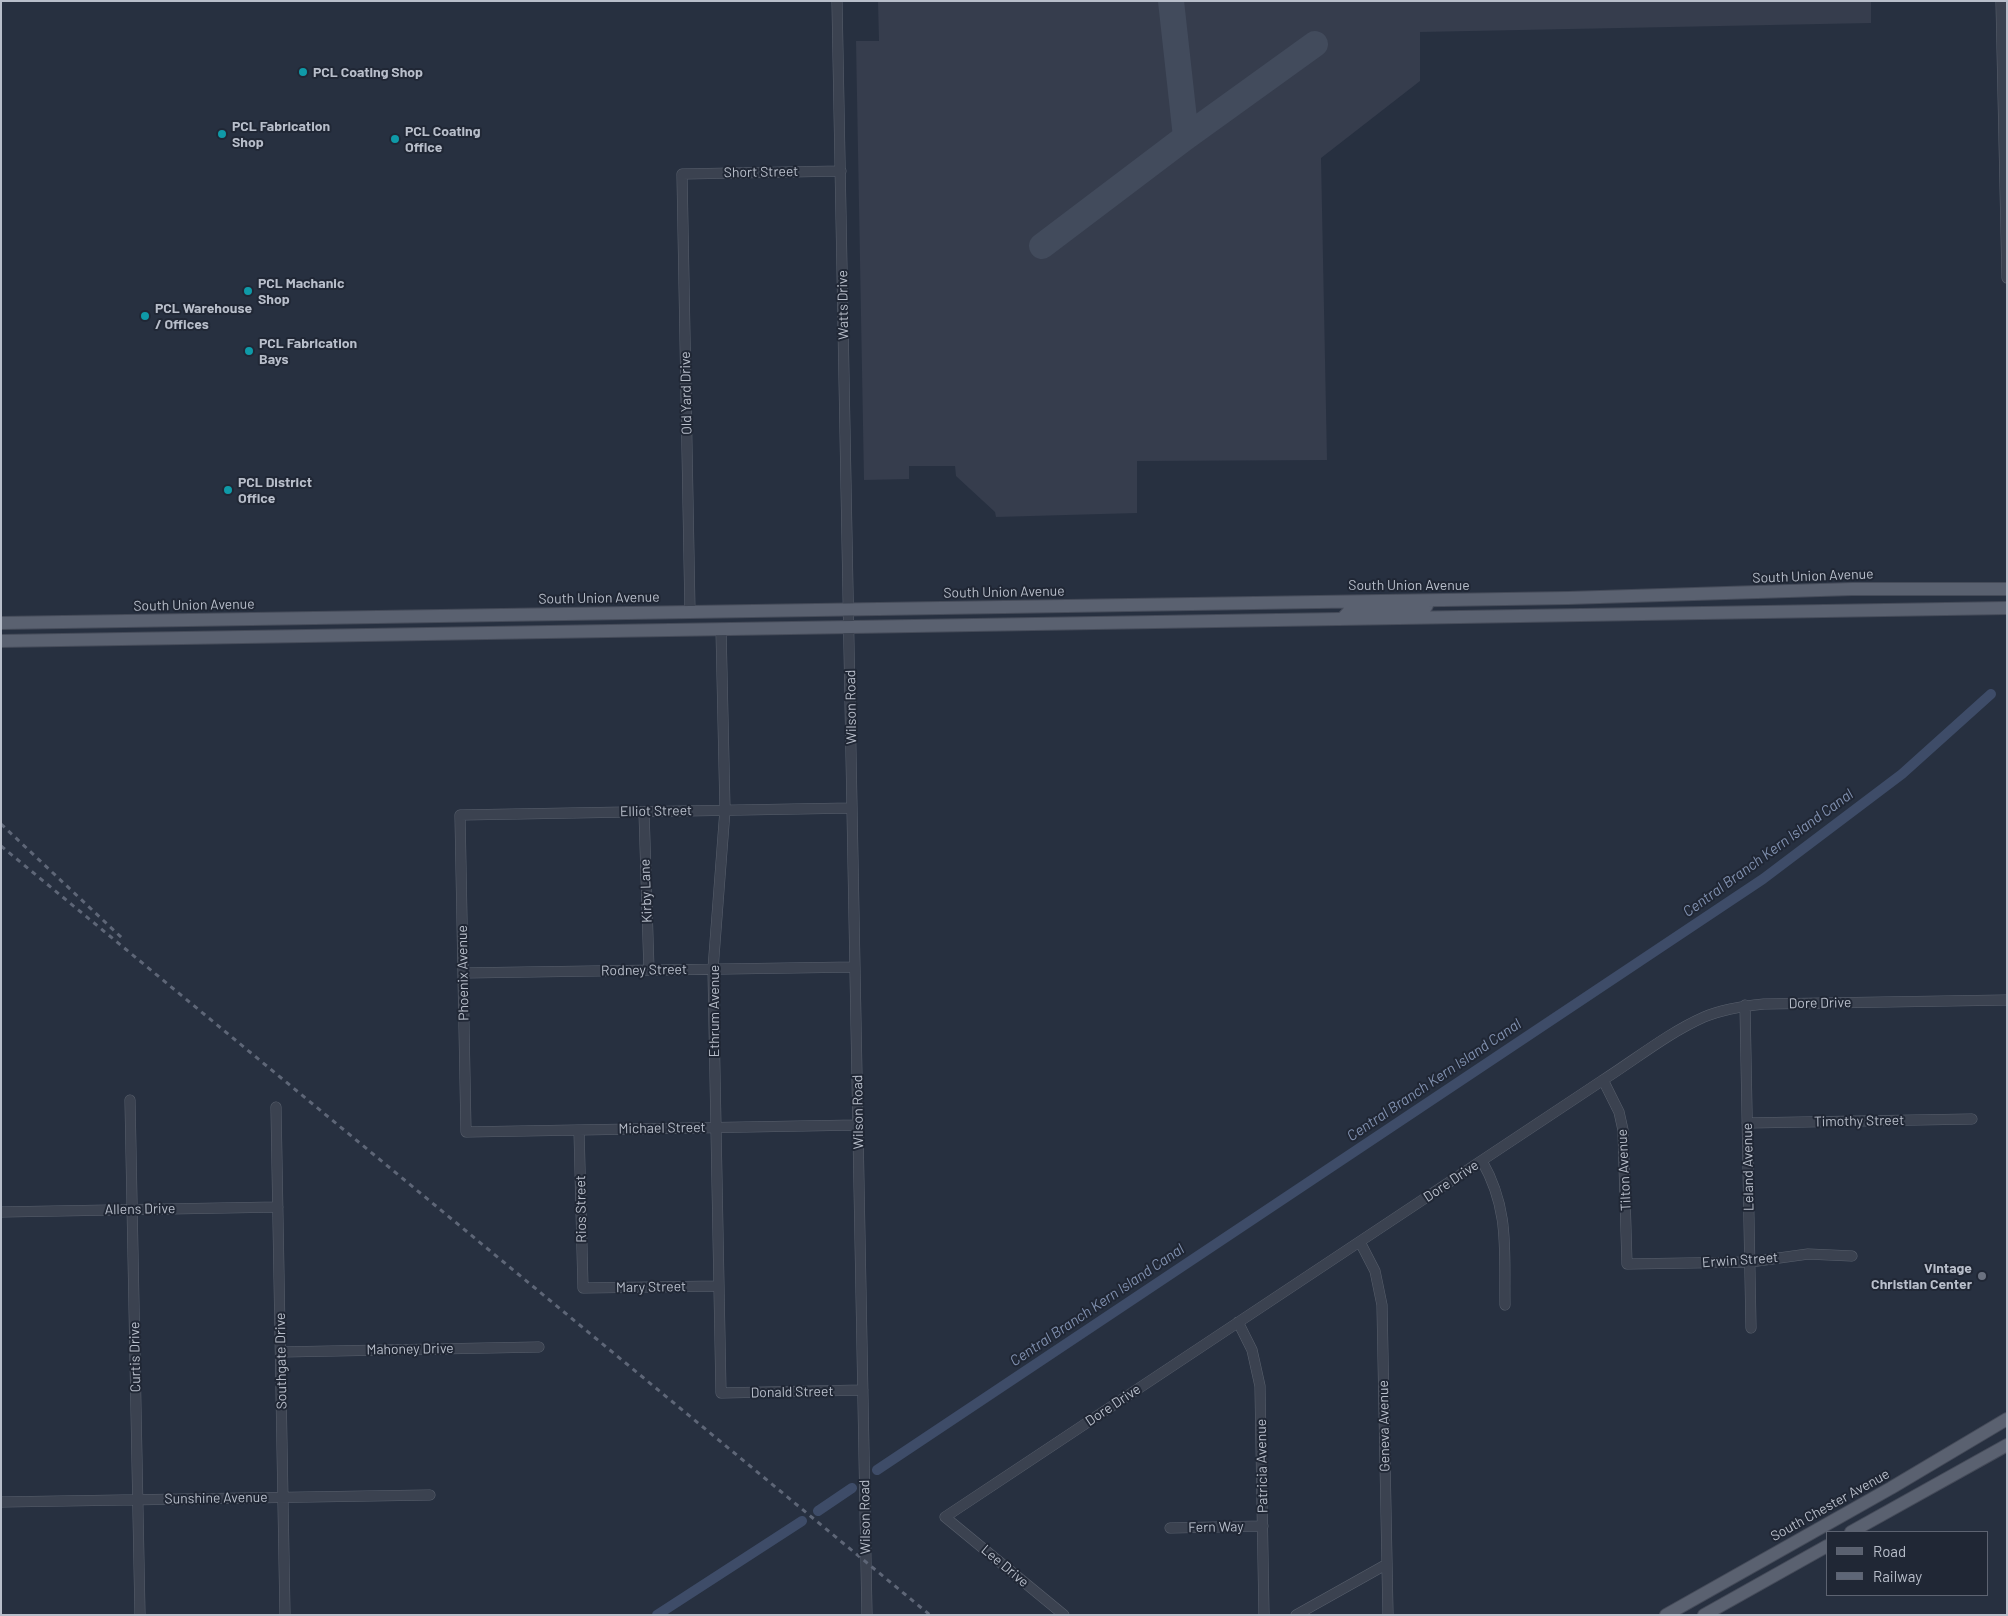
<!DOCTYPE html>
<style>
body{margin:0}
#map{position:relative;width:2008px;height:1616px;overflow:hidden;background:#273040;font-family:Barlow,sans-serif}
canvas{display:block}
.frame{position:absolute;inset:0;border:2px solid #b8beca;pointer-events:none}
.legend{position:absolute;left:1826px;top:1531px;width:162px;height:65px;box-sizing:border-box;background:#202735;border:1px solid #5d6371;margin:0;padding:6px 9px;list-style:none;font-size:15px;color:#b8beca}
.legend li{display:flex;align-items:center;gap:10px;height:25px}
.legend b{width:25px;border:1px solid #5d6371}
</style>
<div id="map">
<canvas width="2008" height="1616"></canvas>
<div class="frame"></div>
<ul class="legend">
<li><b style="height:6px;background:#5a6170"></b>Road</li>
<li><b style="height:6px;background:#5e6677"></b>Railway</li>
</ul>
</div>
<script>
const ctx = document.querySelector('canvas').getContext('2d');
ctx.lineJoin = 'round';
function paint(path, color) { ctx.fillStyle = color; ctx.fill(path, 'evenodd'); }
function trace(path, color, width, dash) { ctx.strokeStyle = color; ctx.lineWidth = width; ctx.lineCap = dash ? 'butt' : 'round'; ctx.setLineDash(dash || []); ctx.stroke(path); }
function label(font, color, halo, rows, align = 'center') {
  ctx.font = font + ' Barlow,sans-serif'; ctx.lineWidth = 4; ctx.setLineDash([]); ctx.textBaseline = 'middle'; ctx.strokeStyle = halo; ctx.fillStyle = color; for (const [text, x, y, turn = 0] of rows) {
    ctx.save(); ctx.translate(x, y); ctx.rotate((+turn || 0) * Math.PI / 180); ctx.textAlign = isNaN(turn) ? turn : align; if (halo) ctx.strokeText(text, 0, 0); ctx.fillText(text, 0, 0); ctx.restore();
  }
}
const airport = new Path2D(`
 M878,1h993v22l-451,9v49l-99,77 6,302 -190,1v52l-141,4 -1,-5 -39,-36 -1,-10h-46v13l-45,1 -8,-439h23z`);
const canal = new Path2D(`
 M877,1470l886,-591 139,-105 89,-80
 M818,1511l34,-23
 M657,1615l145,-94`);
const taxiway = new Path2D(`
 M1171,1l15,136
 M1042,246l144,-109 129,-93`);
const minor = new Path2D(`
 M837,1l30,1614
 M2001,1l6,277
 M690,612l-8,-438 159,-3
 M721,629l4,181 -12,159 8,424 142,-3
 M852,808l-392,7 6,317 392,-7
 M644,812l5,158
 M463,973l392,-6
 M1745,1005l6,323
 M1603,1080l16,32 4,18 4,134 123,-2 58,-8 44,2
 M130,1100l10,515
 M276,1107l9,508
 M1747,1123l225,-4
 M579,1130l4,158 136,-2
 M1482,1161c28,49 22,90 23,144
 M1,1212l277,-5
 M1360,1242l15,29 7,34 6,310
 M1238,1322l14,28 8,36 4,229
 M281,1352l258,-5
 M1,1502l429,-7
 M1170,1528l93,-2
 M1064,1615l-119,-98 658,-437c33,-21 65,-47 101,-63 19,-8 40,-11 60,-13l243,-4
 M1296,1615l91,-51`);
const major = new Path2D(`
 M1342,619l9,-10h70l5,-2 2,-4
 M1,623l1567,-25 284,-9h155
 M1,641l2006,-33
 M1851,1532l156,-87
 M1666,1615l225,-127 116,-69
 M1704,1615l123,-69`);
const rail = new Path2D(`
 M1,824l121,114
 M1,846l929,769`);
const markers = [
 [303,72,5,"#0f9aa8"],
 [222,134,5,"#0f9aa8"],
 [395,139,5,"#0f9aa8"],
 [248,291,5,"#0f9aa8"],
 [145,316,5,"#0f9aa8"],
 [249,351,5,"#0f9aa8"],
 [228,490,5,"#0f9aa8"],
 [1982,1276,5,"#6b7280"]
];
const poiNames = [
 ["PCL Coating Shop",313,72],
 ["PCL Fabrication",232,126],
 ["Shop",232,142],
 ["PCL Coating",405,131],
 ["Office",405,147],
 ["PCL Machanic",258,283],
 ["Shop",258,299],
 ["PCL Warehouse",155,308],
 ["/ Offices",155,324],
 ["PCL Fabrication",259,343],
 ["Bays",259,359],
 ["PCL District",238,482],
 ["Office",238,498],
 ["Vintage",1972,1268,"right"],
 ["Christian Center",1972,1284,"right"]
];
const streetNames = [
 ["Short Street",761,172,-1],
 ["Watts Drive",843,305,-91],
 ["Old Yard Drive",686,393,-91],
 ["South Union Avenue",1813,576,-2],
 ["South Union Avenue",1409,585],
 ["South Union Avenue",1004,592,-1],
 ["South Union Avenue",599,598,-1],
 ["South Union Avenue",194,605,-1],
 ["Wilson Road",851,707,-91],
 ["Elliot Street",656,811,-1],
 ["Kirby Lane",646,891,-92],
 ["Rodney Street",644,970,-1],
 ["Phoenix Avenue",463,973,-91],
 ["Dore Drive",1820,1003,-1],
 ["Ethrum Avenue",714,1011,-90],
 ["Wilson Road",858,1112,-91],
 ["Timothy Street",1859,1121,-1],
 ["Michael Street",662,1128,-1],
 ["Leland Avenue",1748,1167,-91],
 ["Tilton Avenue",1624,1170,-93],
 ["Dore Drive",1451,1181,-34],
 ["Allens Drive",140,1209,-1],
 ["Rios Street",581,1209,-91],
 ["Erwin Street",1740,1260,-4],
 ["Mary Street",651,1287,-1],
 ["Mahoney Drive",410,1349,-1],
 ["Curtis Drive",135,1357,-91],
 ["Southgate Drive",281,1361,-91],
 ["Donald Street",792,1392,-1],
 ["Dore Drive",1113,1405,-34],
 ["Geneva Avenue",1384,1426,-91],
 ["Patricia Avenue",1262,1466,-91],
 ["Sunshine Avenue",216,1498,-1],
 ["South Chester Avenue",1830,1505,-29],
 ["Wilson Road",865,1517,-91],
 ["Fern Way",1216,1527,-1],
 ["Lee Drive",1005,1566,40]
];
const waterNames = [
 ["Central Branch Kern Island Canal",1768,853,-36],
 ["Central Branch Kern Island Canal",1434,1080,-34],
 ["Central Branch Kern Island Canal",1097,1305,-34]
];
paint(airport, '#363d4d');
trace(canal, '#3e4c68', 10);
trace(taxiway, '#424b5c', 26);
trace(minor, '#59606d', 11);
trace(major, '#454b59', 14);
trace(minor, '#3b4250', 10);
trace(major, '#5a6170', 12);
trace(rail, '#5e6677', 3, [5, 5]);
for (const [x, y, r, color] of markers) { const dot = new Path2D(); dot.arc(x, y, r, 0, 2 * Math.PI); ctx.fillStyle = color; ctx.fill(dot); trace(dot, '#202735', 2); }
label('bold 14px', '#b8beca', '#202735', poiNames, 'left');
label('14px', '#b8beca', '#202735', streetNames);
label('italic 15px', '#8191b0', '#202735', waterNames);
</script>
